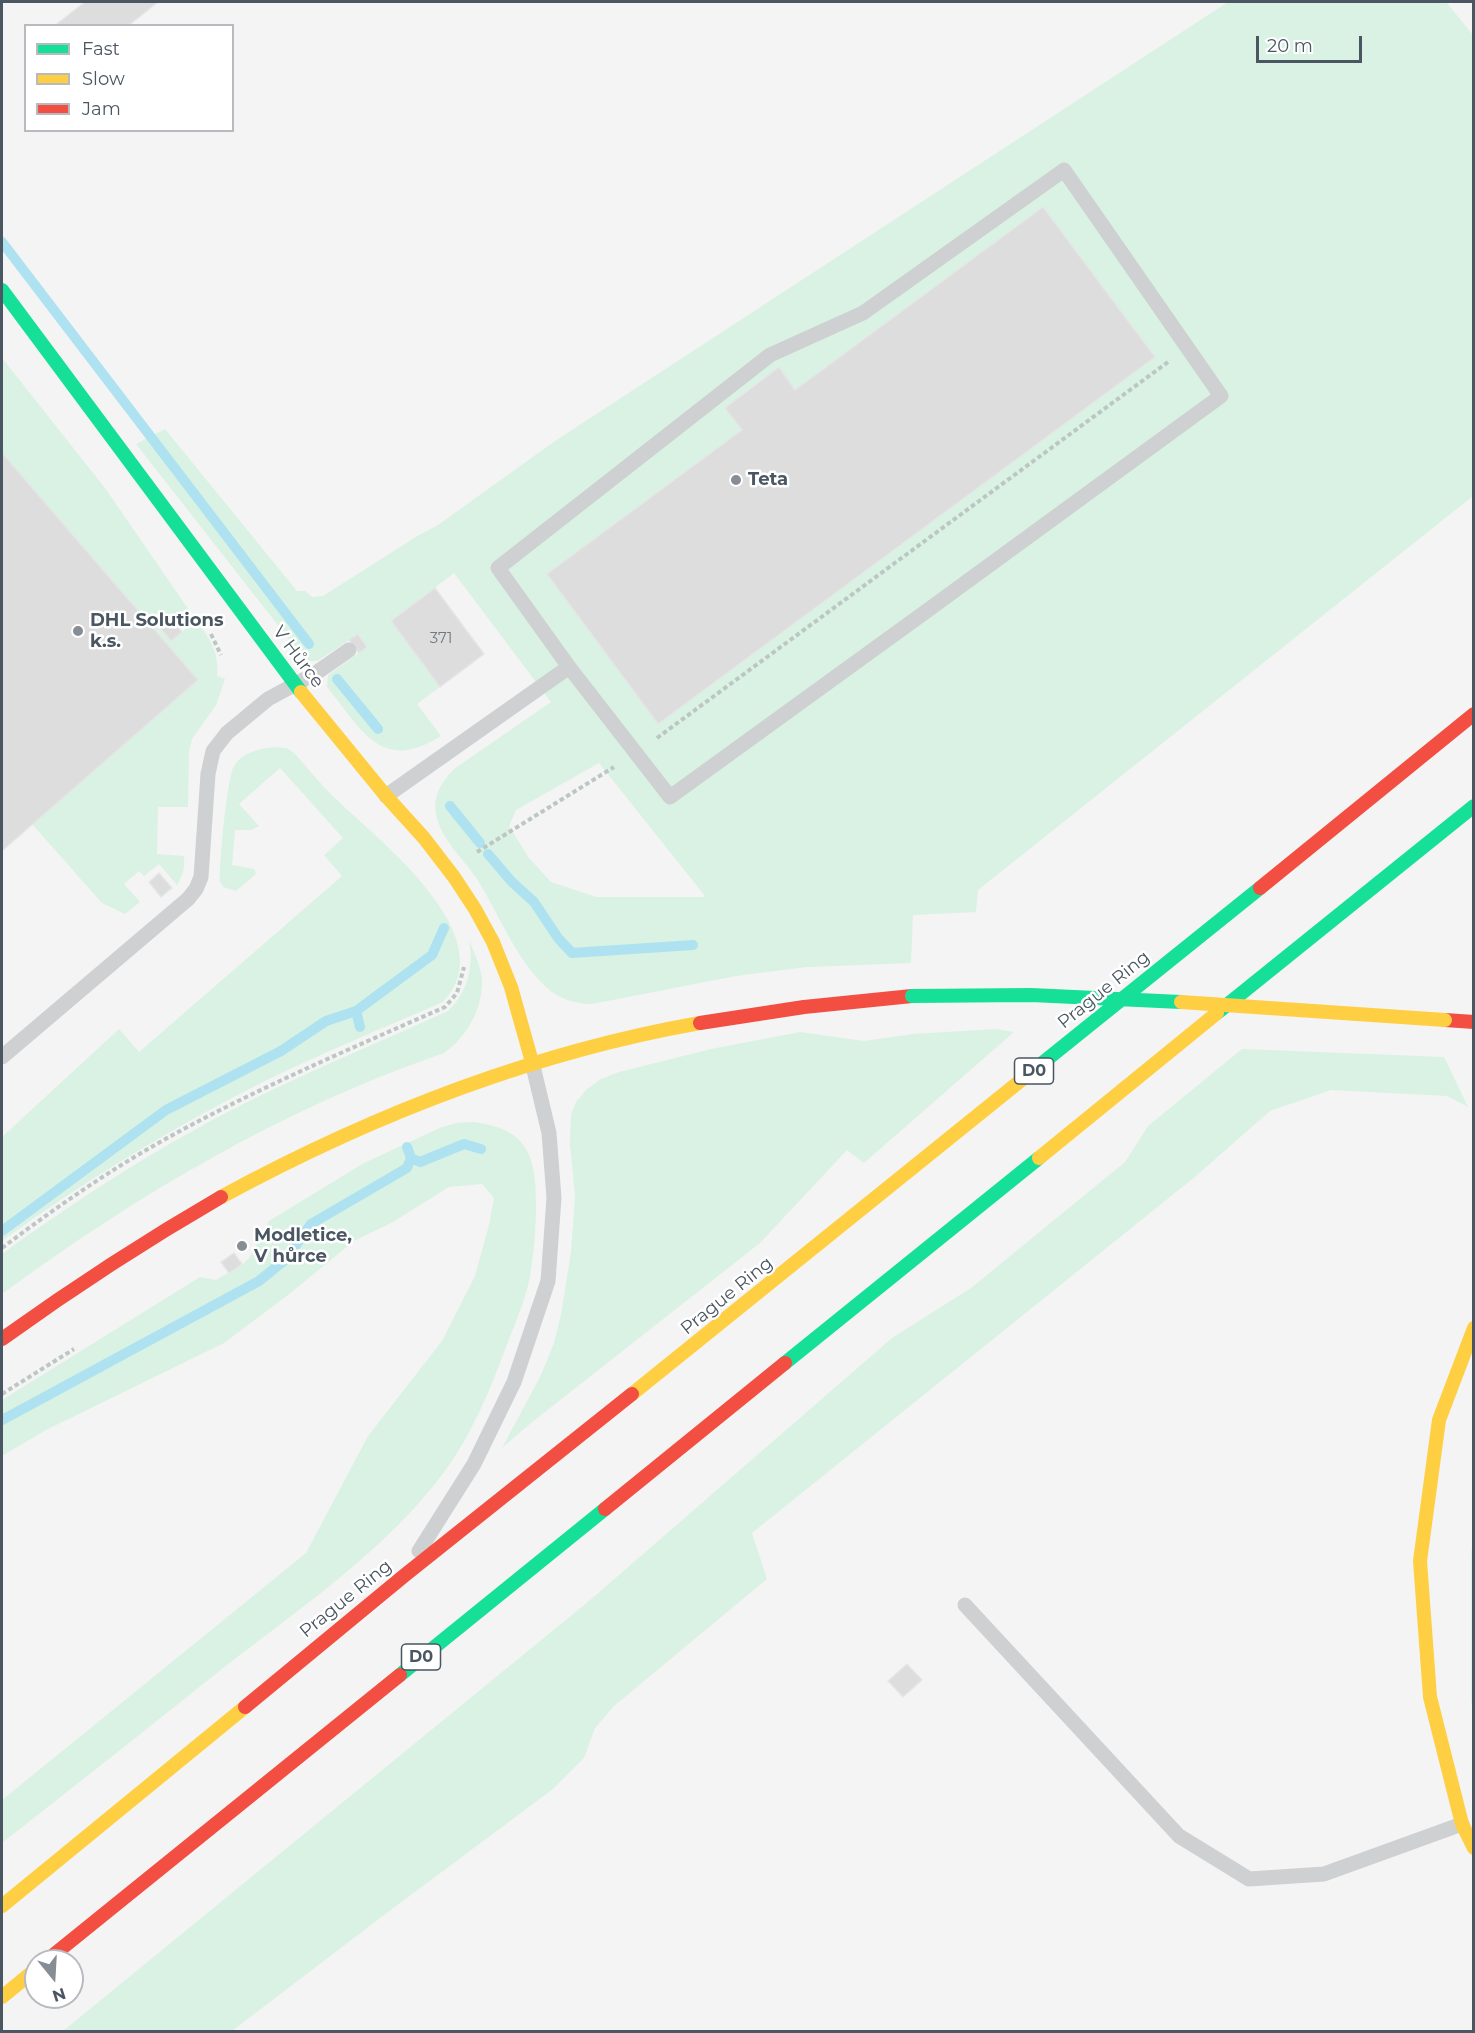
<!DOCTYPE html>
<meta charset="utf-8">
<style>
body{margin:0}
#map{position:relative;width:1475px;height:2033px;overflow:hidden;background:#f4f4f4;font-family:Montserrat,sans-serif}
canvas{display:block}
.frame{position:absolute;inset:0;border:3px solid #4a5661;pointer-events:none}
.legend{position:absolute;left:24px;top:24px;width:210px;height:108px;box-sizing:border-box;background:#fff;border:2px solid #b7bbc0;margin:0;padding:8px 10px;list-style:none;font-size:18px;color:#4a5661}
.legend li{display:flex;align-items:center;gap:12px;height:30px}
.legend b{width:30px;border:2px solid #b7bbc0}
.north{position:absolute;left:24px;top:1949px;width:60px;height:60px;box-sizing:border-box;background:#fff;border:2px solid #b7bbc0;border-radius:50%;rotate:162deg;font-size:16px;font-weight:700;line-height:24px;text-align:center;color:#4a5661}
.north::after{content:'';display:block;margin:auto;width:21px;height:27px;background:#868d94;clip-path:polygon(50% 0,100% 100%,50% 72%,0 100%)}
.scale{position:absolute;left:1256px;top:36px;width:106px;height:27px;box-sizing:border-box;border:3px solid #4a5661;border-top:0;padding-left:8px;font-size:18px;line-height:21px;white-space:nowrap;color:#4a5661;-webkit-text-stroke:4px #fff;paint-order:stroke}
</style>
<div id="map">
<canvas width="1475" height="2033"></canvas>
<div class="frame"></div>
<ul class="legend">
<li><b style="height:8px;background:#16e098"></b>Fast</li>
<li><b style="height:8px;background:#ffcf43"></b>Slow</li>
<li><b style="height:8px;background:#f24e42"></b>Jam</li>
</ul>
<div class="north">N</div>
<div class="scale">20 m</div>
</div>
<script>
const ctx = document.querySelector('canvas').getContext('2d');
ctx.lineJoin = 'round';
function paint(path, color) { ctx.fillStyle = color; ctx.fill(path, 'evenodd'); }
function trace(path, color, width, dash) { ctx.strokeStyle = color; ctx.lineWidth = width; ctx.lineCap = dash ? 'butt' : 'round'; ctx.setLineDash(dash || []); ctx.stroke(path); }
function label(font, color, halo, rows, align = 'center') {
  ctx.font = font + ' Montserrat,sans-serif'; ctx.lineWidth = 5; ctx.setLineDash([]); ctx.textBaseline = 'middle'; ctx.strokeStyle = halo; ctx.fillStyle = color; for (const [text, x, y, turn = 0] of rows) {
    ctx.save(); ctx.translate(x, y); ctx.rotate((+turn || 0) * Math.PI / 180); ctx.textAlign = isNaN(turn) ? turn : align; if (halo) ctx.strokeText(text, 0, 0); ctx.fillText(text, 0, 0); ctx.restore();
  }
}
const green = new Path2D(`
 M1228,2h218l27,33v461l-495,394 -2,22 -63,3 -2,48 -104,4 -71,9 -144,28c-17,0 -33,-5 -46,-17 -31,-29 -47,-73 -69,-108 -14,-21 -37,-40 -41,-66 -3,-19 6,-31 18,-44l97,-67 -97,-129 -63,48 49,66 -23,17 24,32c-60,38 -79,-6 -114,-49l1,-12 39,-28 -8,-13 -42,27h-11l-170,-217 29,-15 132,162h8l7,6 11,-1 96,-61 19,-10 117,-84zM599,763l106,133 -1,1h-108l-45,-15 -22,-24 -20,-32 7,-16z
 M2,358l103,130 86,125 -14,12 -8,-7 -10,9 12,14 25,-21c13,17 24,34 21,56l8,3 -9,26 -24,34 -3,14 -1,54h-30l-1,47 27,2c1,12 -1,19 -7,29l-18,-21 -15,12 -5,-5 -15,13 16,18 -15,12 -23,-11 -70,-79 166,-144 -196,-226z
 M275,747l11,1 7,4c15,16 28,33 44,48 41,40 169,137 106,202 -60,26 -121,51 -180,80 -91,46 -179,99 -261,159v-104l117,-108 20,23 203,-176 -18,-21 19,-17 -63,-70 -41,36 20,22 -8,4h-16l-3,35 22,4 2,5 -20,17 -13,-4 -3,-5c-1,-16 7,-105 14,-116 9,-14 25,-17 41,-19z
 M469,940c5,13 12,26 13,40 1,29 -16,58 -38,73 -160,55 -306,141 -442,241v-40c84,-61 173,-118 268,-163 58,-28 119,-53 178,-80 20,-19 26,-45 21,-71z
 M996,1029l18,3 -150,131 -17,-13 -87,93 -229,180 -29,25 39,-73 13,-32 7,-28 10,-63 4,-56 -5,-52 1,-29 5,-13 11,-13 14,-10 18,-7 92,-23 89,-17 64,9 49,-7z
 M1242,1049l202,8 24,50 -21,-11 -116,-6 -61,21 -74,65 -444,357 15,46 -153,127 -19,22 -11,30 -31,31 -169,126 -152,116h-169l526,-430 303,-263 79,-50 154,-126 23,-36z
 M472,1122c53,6 64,30 64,81 0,25 -2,53 -7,78 -5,23 -15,45 -23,66 -16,43 -34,87 -61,124 -57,77 -143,136 -218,194 -75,60 -150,119 -225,178v-43l304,-247 62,-117 74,-95 33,-65 14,-51 5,-27 -12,-14 -33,3 -56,35 -39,19 -66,54 -64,48 -178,87 -44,26v-56l198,-123 16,3 27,-16 7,-7 19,-36 95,-58 78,-36 15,-4z
 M1473,1534v174l-2,-7v-146z`);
const stream = new Path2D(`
 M2,242l307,402
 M337,679l41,50
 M450,806l30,37
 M488,854l24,28 22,20 24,36 14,15 121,-8
 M360,1027l-4,-16 76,-56 12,-27
 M411,1158l9,4 44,-18 17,5
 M2,1231l164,-121 115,-59 45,-30 30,-10
 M2,1420l257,-139 27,-22 25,-35 96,-56 4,-10 -4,-11`);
const building = new Path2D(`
 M85,2h73l-30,24h-74z
 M1043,207l112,150 -497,367 -111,-150 195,-144 -17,-22 54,-41 16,23z
 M2,453l196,227 -196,171z
 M435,588l49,66 -44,33 -49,-66z
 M170,618l12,14 -11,9 -12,-14z
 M358,634l9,13 -8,6 -10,-13z
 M159,873l13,15 -11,9 -12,-15z
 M234,1253l8,11 -13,9 -8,-11z
 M907,1664l15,16 -19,17 -15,-16z`);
const path = new Path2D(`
 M211,634l10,21
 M657,738l511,-376
 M477,852l137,-85
 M2,1248c53,-40 109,-79 167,-111 89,-49 183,-89 276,-130l12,-14 7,-26
 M2,1394l72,-45`);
const lane = new Path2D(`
 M1064,170l157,226 -293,214 -258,187 -101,-130 -71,-99 272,-213 93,-42z
 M386,796l183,-129
 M2,1057l186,-158 8,-10 5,-12 7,-103 5,-23 14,-18 41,-34 48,-26 33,-23
 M419,1551l55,-87 40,-82 34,-101 6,-83 -5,-65 -17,-71
 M965,1605l214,231 70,43 75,-5 138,-50`);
const fast = new Path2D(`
 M2,290l299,402
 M1217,1013l257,-207
 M1040,1065l220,-177
 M785,1363l254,-205
 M400,1675l205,-166`);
const slow = new Path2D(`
 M301,692l85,104 38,42 30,39 21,32 18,33 18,45 21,75
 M1039,1158l178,-145
 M221,1197c151,-82 309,-144 479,-174
 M1474,1328l-35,92 -19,141 10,136 32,127 12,24
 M632,1394l408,-329
 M2,1906l243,-199
 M2,1997l34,-28`);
const jam = new Path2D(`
 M1260,888l214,-174
 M1445,1020l29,2
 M700,1023l104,-16 108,-11
 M2,1339c71,-51 143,-98 219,-142
 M605,1509l180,-146
 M245,1707l160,-132 227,-181
 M46,1961l354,-286`);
const fastBridge = new Path2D(`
 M912,996l119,-1 150,7`);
const slowBridge = new Path2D(`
 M1181,1002l264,18`);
const markers = [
 [736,480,6,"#868d94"],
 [78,631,6,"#868d94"],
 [242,1246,6,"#868d94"]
];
const numberNames = [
 ["371",441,639]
];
const shields = [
 [1034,1071,39],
 [421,1657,39]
];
const shieldNames = [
 ["D0",1034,1071],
 ["D0",421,1657]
];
const poiNames = [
 ["Teta",748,480],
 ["DHL Solutions",90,621],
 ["k.s.",90,642],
 ["Modletice,",254,1236],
 ["V hůrce",254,1257]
];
const streetNames = [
 ["V Hůrce",298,657,53],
 ["Prague Ring",1104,990,-39],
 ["Prague Ring",727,1296,-39],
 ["Prague Ring",346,1599,-39]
];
paint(green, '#d9f2e3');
trace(stream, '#aee2f0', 10);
paint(building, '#ddddde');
trace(building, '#e5e6e7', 1.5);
trace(path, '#bcc7c4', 4, [4.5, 3]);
trace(lane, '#ced0d2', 15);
trace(fast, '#16e098', 14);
trace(slow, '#ffcf43', 14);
trace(jam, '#f24e42', 14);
trace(fastBridge, '#16e098', 14);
trace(slowBridge, '#ffcf43', 14);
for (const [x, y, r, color] of markers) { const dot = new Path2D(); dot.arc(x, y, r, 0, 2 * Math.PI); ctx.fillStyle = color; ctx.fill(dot); trace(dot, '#fff', 2); }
label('15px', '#707881', null, numberNames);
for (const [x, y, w] of shields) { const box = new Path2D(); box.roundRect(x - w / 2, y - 13, w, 26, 4.5); ctx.fillStyle = '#fff'; ctx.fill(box); trace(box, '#4a5661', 1.5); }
label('bold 16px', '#4a5661', null, shieldNames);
label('bold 18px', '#4a5661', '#fff', poiNames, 'left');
label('18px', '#4a5661', '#fff', streetNames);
</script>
